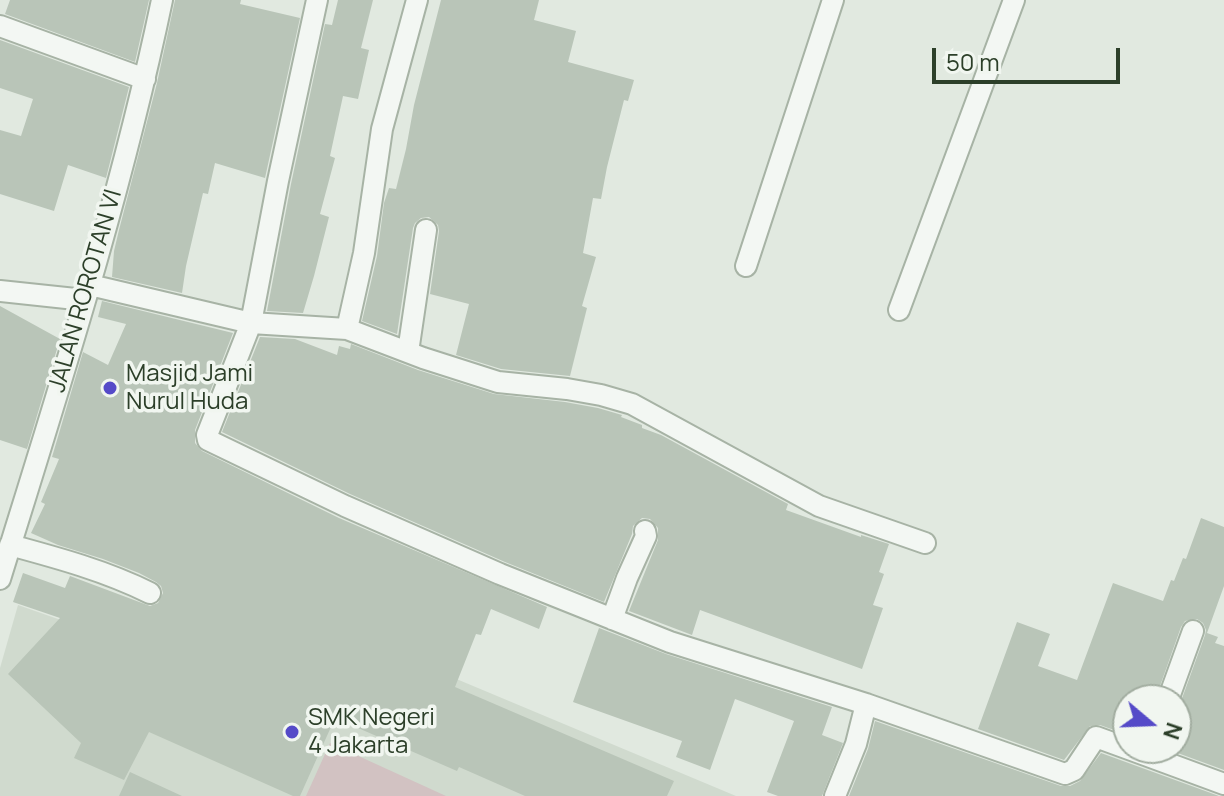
<!DOCTYPE html>
<style>
body{margin:0}
#map{position:relative;width:1224px;height:796px;overflow:hidden;background:#e1e9e0;font-family:Manrope,sans-serif}
canvas{display:block}
.north{position:absolute;left:1112px;top:684px;width:80px;height:80px;box-sizing:border-box;background:#f1f6f0;border:2px solid #a2ada0;border-radius:50%;rotate:109deg;font-size:22px;font-weight:700;line-height:32px;text-align:center;color:#2c3f29}
.north::after{content:'';display:block;margin:auto;width:28px;height:36px;background:#554ac8;clip-path:polygon(50% 0,100% 100%,50% 72%,0 100%)}
.scale{position:absolute;left:932px;top:48px;width:188px;height:36px;box-sizing:border-box;border:4px solid #2c3f29;border-top:0;padding-left:10px;font-size:24px;line-height:28px;white-space:nowrap;color:#2c3f29;-webkit-text-stroke:6px #f1f6f0;paint-order:stroke}
</style>
<div id="map">
<canvas width="1224" height="796"></canvas>
<div class="north">N</div>
<div class="scale">50 m</div>
</div>
<script>
const ctx = document.querySelector('canvas').getContext('2d');
ctx.lineJoin = 'round';
function paint(path, color) { ctx.fillStyle = color; ctx.fill(path, 'evenodd'); }
function trace(path, color, width, dash) { ctx.strokeStyle = color; ctx.lineWidth = width; ctx.lineCap = dash ? 'butt' : 'round'; ctx.setLineDash(dash || []); ctx.stroke(path); }
function label(font, color, halo, rows, align = 'center') {
  ctx.font = font + ' Manrope,sans-serif'; ctx.lineWidth = 7; ctx.setLineDash([]); ctx.textBaseline = 'middle'; ctx.strokeStyle = halo; ctx.fillStyle = color; for (const [text, x, y, turn = 0] of rows) {
    ctx.save(); ctx.translate(x, y); ctx.rotate((+turn || 0) * Math.PI / 180); ctx.textAlign = isNaN(turn) ? turn : align; if (halo) ctx.strokeText(text, 0, 0); ctx.fillText(text, 0, 0); ctx.restore();
  }
}
const built = new Path2D(`
 M18,605l100,35 164,-34 454,190h-736v-128z`);
const green = new Path2D(`
 M330,743l116,53h-140z`);
const building = new Path2D(`
 M10,0h139l-14,62 -130,-48z
 M175,0h66l-1,4 60,14 -35,160 -50,-15 -7,31 -5,-1 -17,73 -4,27 -70,-16 2,-26 5,-21 38,-147z
 M338,0h35l-12,48 8,2 -11,49 -15,-3 -13,60 5,2 -15,56 9,3 -15,59 -11,37 -36,-2 24,-127 34,-160 7,1z
 M441,0h98l-5,20 42,11 -8,31 66,18 -6,21 -4,-1 -17,67 -6,32 -8,-1 -10,55 13,4 -14,49 5,2 -17,68 -69,-7 -45,-14 13,-51 -39,-10 9,-63 -1,-6 -9,-8 -8,1 -6,5 -2,5 -16,106 -35,-13 15,-65 7,-53 5,-15 7,1 10,-40 8,-44z
 M0,40l129,47 -23,91 -38,-13 -14,46 -54,-17v-64l21,6 12,-37 -33,-11z
 M102,301l131,32 -38,97v13l7,8 137,67 208,89 -8,22 -48,-20 -10,26 -5,-1 -21,53 219,94 -7,15h-142l-66,-29 -2,4 -122,-53 -35,78h-7l-144,-64 -25,48 -50,-22 7,-15 -73,-69 52,-56 -47,-16 10,-29 42,15 5,-12 80,30 8,-3 5,-10 -2,-7 -5,-4 -17,-9 -36,-14 -45,-14 -27,-12 14,-29 -4,-2 18,-43 -7,-2 31,-105 25,13 18,-41 -28,-7z
 M0,306l60,33 -33,110 -27,-9z
 M260,337l35,2 42,16 2,-9 11,3 1,-5 67,26 76,24 71,8 33,6 24,7 -1,2 21,8v3l19,7 127,69 -2,6 75,27v-2l28,9 -10,28 5,2 -11,31 10,3 -21,61 -162,-59 -8,25 -63,-24 29,-71v-12l-8,-9 -8,-1 -9,8 -1,8 -28,68 -99,-40 -155,-68 -128,-62z
 M1201,518l23,9v59l-17,47 11,4 -3,6 9,3v124l-60,-22h12v-38l4,-6 25,-69 1,-5 -3,-7 -6,-4 -12,2 -4,6 -26,73h-27v35l-28,-10 -10,1 -26,34 -86,-31 39,-107 33,12 -12,32 39,14 36,-97 50,18 8,-21 3,1 9,-23 3,1z
 M599,628l67,26 166,53 -10,28 21,8 -21,53h-44l-11,-4 27,-71 -59,-22 -25,71 -34,-13 6,-16 -109,-39z
 M875,721l186,65h9l10,-5 21,-28 118,43h-370l19,-47z
 M130,772l52,24h-63z`);
const minor = new Path2D(`
 M317,0l-39,181 -27,142 -44,112 1,5 137,66 155,68 170,68 196,62 199,70 9,-4 22,-33 52,19 3,-8
 M0,26l145,53
 M746,266l87,-266
 M90,285l161,38 96,6 76,29 75,24 69,7 34,6 31,9 187,102 106,37
 M0,291l85,9
 M899,310l115,-310
 M347,329l17,-76 18,-124 35,-129
 M408,352l18,-122
 M10,545c48,13 96,26 140,48
 M0,579c59,-191 121,-383 162,-579
 M612,619l15,-41 19,-42 -1,-5
 M1168,700l25,-69
 M1148,756l76,28
 M835,796l21,-52 10,-40`);
const markers = [
 [110,388,8,"#554ac8"],
 [292,732,8,"#554ac8"]
];
const streetNames = [
 ["JALAN ROROTAN VI",86,291,-74]
];
const poiNames = [
 ["Masjid Jami",126,374],
 ["Nurul Huda",126,402],
 ["SMK Negeri",308,718],
 ["4 Jakarta",308,746]
];
paint(built, '#d0dace');
paint(green, '#d2c2c2');
paint(building, '#b9c5b8');
trace(minor, '#a7b3a5', 24);
trace(minor, '#f3f7f3', 20);
for (const [x, y, r, color] of markers) { const dot = new Path2D(); dot.arc(x, y, r, 0, 2 * Math.PI); ctx.fillStyle = color; ctx.fill(dot); trace(dot, '#f1f6f0', 3); }
label('24px', '#2c3f29', '#f1f6f0', streetNames);
label('24px', '#2c3f29', '#f1f6f0', poiNames, 'left');
</script>
